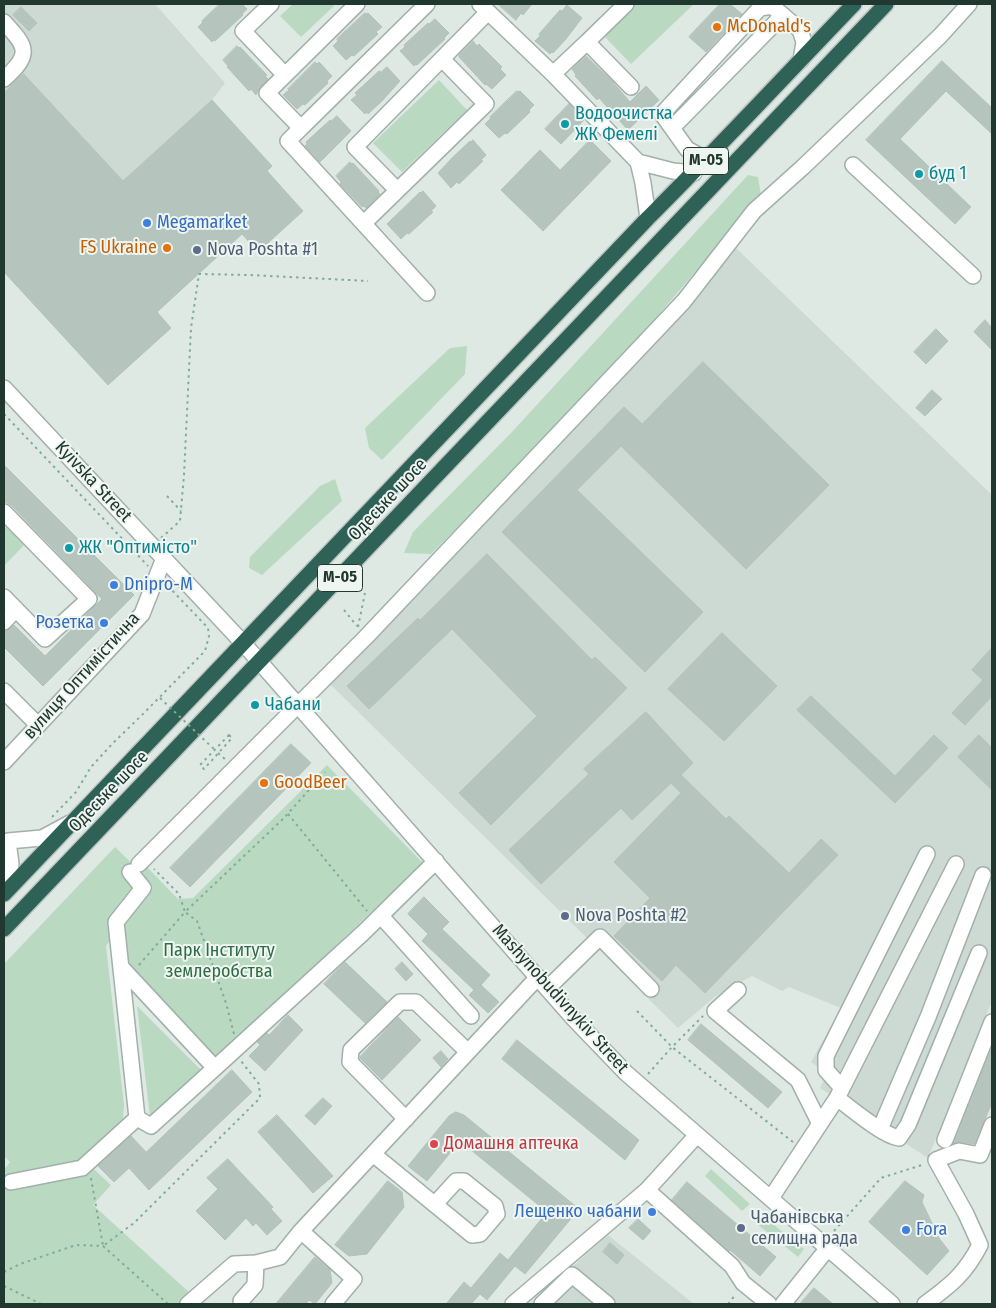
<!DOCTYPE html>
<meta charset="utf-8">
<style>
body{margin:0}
#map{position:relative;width:996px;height:1308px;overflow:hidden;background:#dfe9e4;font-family:"Fira Sans Condensed",sans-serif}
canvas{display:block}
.frame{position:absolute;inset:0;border:5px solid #213831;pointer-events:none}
</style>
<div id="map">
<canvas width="996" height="1308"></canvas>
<div class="frame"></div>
</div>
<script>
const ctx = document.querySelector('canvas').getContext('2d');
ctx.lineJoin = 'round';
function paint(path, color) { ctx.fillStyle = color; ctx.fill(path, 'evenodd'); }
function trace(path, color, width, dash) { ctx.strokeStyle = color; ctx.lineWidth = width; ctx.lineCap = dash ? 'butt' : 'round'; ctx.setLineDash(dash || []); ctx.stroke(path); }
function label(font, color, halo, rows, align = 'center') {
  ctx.font = font + ' "Fira Sans Condensed",sans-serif'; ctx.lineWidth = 4; ctx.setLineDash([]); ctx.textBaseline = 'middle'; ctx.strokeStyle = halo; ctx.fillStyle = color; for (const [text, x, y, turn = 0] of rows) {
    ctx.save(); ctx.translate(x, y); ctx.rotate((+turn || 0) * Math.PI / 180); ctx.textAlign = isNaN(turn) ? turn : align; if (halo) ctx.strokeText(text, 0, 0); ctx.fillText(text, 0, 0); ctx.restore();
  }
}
const built = new Path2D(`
 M4,4h151l70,79 -13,17 -89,81 -98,-107 -21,19z
 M736,248l256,247v506l-64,157 -108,-70 7,-14 -16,-12 30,-54 -52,-21 -7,4 -30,-15 -36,20 -38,32 -353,-349z
 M608,1235l86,69h-164z`);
const green = new Path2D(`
 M293,4h39l2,2 -33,31 -21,-21z
 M635,4h59l-63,60 -28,-29z
 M439,80l28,30 -65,62 -29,-29z
 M748,175l10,2 3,18 -160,187 -170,172 -27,-1 9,-21 98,-99z
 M467,346l-2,28 -83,86 -13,-12 -4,-20 85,-80z
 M335,479l7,22 -80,74 -13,-7 1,-11 70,-71z
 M8,525l18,18 -22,23v-37z
 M327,765l96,98 -208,197 -87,-96 -12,-33 -10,15 18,159 -1,14 -39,41 27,25 -18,20 109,99h-198v-134l6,-8 -6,-6v-192l111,-117 25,24 6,-5 32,33 15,-1z
 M137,1006l65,65 -52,46z
 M711,1169l39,35 -8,7 -37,-35z
 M764,1217l40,32 -6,8 -41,-33z`);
const building = new Path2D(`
 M220,4h22l5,5 -5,5 1,1 -28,26 -1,-1 -2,2 -14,-15 5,-5 -1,-1z
 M498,4h34l-9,11 -2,-2 -5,7z
 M720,4h10l12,10 -36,38 -17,-15z
 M567,5l15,13 -16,21 -13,14 -1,-1 -2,2 -15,-13 5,-5 -1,-2 21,-24 2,1z
 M21,7l16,16 -8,8 -16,-16z
 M365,13l1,1 2,-1 14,14 -6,5 2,2 -24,22 -2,-1 -6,5 -13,-14 5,-5 -1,-2z
 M435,19l14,14 -5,5 1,1 -28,26 -1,-1 -2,2 -14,-15 5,-4 -1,-2 24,-22 1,1z
 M473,41l4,5 2,-2 23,23 -2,2 6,6 -14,14 -6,-5 -1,1 -26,-28v-2z
 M237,46l2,2 1,-1 27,28 -2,1 3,3 -8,8 -4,8 -5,-6 -2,2 -22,-24 1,-1 -5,-6z
 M586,56l25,24 19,22 16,-16 13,14 -31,30 -29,-32 -2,2 -22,-24 1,-1 -4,-6z
 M942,61l50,47v26l-46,-43 -46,48 71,68 -16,17 -89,-84z
 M315,62l2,2 2,-2 13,14 -5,5 1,2 -23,22 -2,-1 -6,5 -14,-14 6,-5 -1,-1z
 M387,67l13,14 -18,20 -14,13 -1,-2 -2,2 -14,-14 6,-5 -2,-2 24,-22 2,1z
 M24,74l99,107 89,-81 60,66 -5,5 36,40 -45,41 -16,-18 -85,78 14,16 -63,57 -104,-113v-179z
 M517,91l1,1 2,-1 14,14 -5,5 1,2 -23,22 -2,-1 -6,5 -14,-14 6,-6 -1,-1z
 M569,104l15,16 -23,24 -16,-15z
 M337,116l14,15 -31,31 -15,-16 2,-2 -1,-2 24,-22 1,1z
 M473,140l13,15 -5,5 2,1 -24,23 -2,-2 -6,6 -13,-15 14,-15 18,-17 1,1z
 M590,140l21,21 -68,70 -42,-41 39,-40 20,20z
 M350,162l2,2 1,-1 26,28 -1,1 2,2 -14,14 -2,-2 -2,1 -22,-23 1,-2 -5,-6z
 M423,191l13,15 -5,5 2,1 -24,22 -2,-1 -6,6 -14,-15 33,-32 1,1z
 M985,320l7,8v22l-18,-18z
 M936,329l12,12 -22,23 -12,-12z
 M703,362l126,123 -83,84 -125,-123 -44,44 126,122 -58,60 -143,-140 122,-125 18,17z
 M932,390l10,9 -17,17 -9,-8z
 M4,465l130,130 -91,91 -39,-39v-15l10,-7 31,31 57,-57 -91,-94 -7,-4z
 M487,554l105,106 3,-3 32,31 -136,137 -32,-32 78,-77 -85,-87 -83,80 -22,-23 71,-68 2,2z
 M722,633l55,53 -53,55 -56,-52z
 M992,648v48l-27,29 -13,-12 31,-33 -11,-10z
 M811,696l84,80 39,-41 14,13 -53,55 -98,-93z
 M646,712l47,51 -12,12 45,44 3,-3 60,57 32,-34 17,16 -133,138 -29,-28 -14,16 -48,-45 36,-38 -36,-36 67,-69 -10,-10 -39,37 -11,-12 -80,76 -32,-34 80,-76 -5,-5z
 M979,735l13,13v42l-34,-33z
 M291,744l20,19 -121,124 -20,-19z
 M424,897l25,25 -7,7 48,46 -9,10 18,17 -11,11 -19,-18 5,-5 -52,-49 6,-7 -20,-20z
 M345,962l42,40 -22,21 -41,-39z
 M402,962l11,12 -7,7 -11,-12z
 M288,1015l15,15 -38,41 -16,-15 11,-11 -3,-3 10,-9 2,2z
 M398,1017l23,23 -39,40 -22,-22v-1z
 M701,1024l81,68 -14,16 -80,-68z
 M517,1040l122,100 -14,20 -123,-101z
 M992,1047v56l-18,41 -13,-2 -7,1z
 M441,1051l7,8 -7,8 -8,-9z
 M232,1070l20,22 -103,98 -20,-22 -15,14 -16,-16 33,-30 15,16z
 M323,1098l9,8 -17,19 -10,-9z
 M456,1112l8,3 115,94 -54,65 -10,-8 -28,34 -7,-6 -9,10h-25l18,-22 7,6 29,-35 8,7 39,-48 -87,-71 -33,40 -19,-15 41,-50z
 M277,1115l56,61 -20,17 -55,-61z
 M228,1159l45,48 -2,2 11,12 -15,14 -11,-12 -3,3 -7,-8 -21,22 -29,-29 22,-22 -11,-11z
 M388,1181l14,11 2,15 -37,47 -18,2 -14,-11z
 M905,1181l19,14 -2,7 17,36 10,13 -22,24 -58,-53z
 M687,1182l89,75 -16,19 -30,-26 -1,1 -57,-51z
 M638,1219l13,12 -8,9 -14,-12z
 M610,1243l14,12 -7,9 -14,-12z
 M315,1257l15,13 2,13 -17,21 -6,-4 -3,4h-30z
 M814,1288l19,16h-33z`);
const path = new Path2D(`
 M4,414l144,152
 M167,496l14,15
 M161,538l19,-17 4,-46 7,-147 8,-54 51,1 118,6
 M344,610l13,16
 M358,627l7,-34
 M229,735l3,3 -28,31 -4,-4z
 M218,753l8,7
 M288,814l79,97
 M52,817l24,-25 15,-25 22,-24 31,-30 61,-62 4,-15 -1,-8 -41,-43
 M139,965l46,-53 -6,-18 -25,-25
 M637,1011l35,36 121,95
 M234,1034l-8,-31 -29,-82 -12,-9 99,-94 41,-46
 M648,1074l24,-27 31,-31
 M91,1178l12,68 31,-23 126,-125 -1,-14 -18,-23
 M834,1231l47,-53 44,-14
 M4,1272l16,-8 56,-19 27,1 65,58
 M4,1286l37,18
 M728,1304l8,-10`);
const minor = new Path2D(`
 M271,4l-28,27 42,44
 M357,4l-90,89 34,35 -13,13 139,152
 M480,4l73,70 85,88 35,9 21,2
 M626,4l-39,38 44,45
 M4,22c23,25 28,32 0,57
 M553,74l34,-32
 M301,128l126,-124
 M672,128l111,-113
 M707,160l-20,-11 -25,-35 98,-106 12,-2 28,24 4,12 -3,18
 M638,162l5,21 5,35
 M853,165l120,111
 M397,190l-42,-43 133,-135
 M364,223l122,-119 -44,-45
 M4,388l239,255 331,376 52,54 266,231
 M4,512l85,87 -44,40 -41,-42
 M4,622l12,-13
 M4,691l34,34
 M4,762l138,-148 22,-56
 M8,841l34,-3 28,-15
 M139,864l227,-227 318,-336 70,-90 49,-44 137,-131 29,-32
 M5,892l6,-28 -3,-23
 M381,916l90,100
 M121,967l94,101 -64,58 -14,-8 -21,-196 27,-34 -13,-16
 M554,982l46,-45 51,52
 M738,990l-23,21 83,69 22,44
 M215,1068l149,-136 72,-71
 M842,1088l-16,-18v-14l101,-202
 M837,1098c15,11 45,37 62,40l9,-13 71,-172
 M406,1119l-56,-57 1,-12 49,-48h16l52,50
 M880,1129l48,-112 55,-142
 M945,1140l47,-118
 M373,1154l99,81 8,-1 17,-20 -2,-8 -31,-25h-8l-21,23
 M11,1182l71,-14 55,-50
 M647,1190l85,76 11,17 26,21
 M771,1198l66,-100 119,-234
 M301,1231l53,48 -21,25
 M241,1301l14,-16 1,-22 24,-6 21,-26 237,-254
 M188,1304l46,-40 22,-1
 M513,1304l134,-114 50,-55
 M542,1304l30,-29 35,29
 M783,1304l45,-56
 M925,1304c26,-19 40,-30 55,-59l-14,-31 -30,-54 23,-9 21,4 12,-30`);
const highway = new Path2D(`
 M4,894l644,-676c70,-70 137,-142 206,-214
 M4,929l882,-925`);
const pathBridge = new Path2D(`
 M160,698l55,52`);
const markers = [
 [717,27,5,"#e8710a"],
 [565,124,5,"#0f9aa8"],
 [919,174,5,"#0f9aa8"],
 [147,223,5,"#3f7fe0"],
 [167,248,5,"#e8710a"],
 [197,250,5,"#5c6f8a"],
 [69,548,5,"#0f9aa8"],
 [114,585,5,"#3f7fe0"],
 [104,623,5,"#3f7fe0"],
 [255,705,5,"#0f9aa8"],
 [264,783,5,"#e8710a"],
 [565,916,5,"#5c6f8a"],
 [434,1144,5,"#e0444e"],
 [652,1212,5,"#3f7fe0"],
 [741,1228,5,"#5c6f8a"],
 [906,1230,5,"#3f7fe0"]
];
const shields = [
 [706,161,45],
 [340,578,45]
];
const shieldNames = [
 ["М-05",706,161],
 ["М-05",340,578]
];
const foodNames = [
 ["McDonald's",727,27],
 ["FS Ukraine",157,248,"right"],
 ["GoodBeer",274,783]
];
const cultureNames = [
 ["Водоочистка",575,114],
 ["ЖК Фемелі",575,135],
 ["буд 1",929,174],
 ["ЖК \"Оптимісто\"",79,548],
 ["Чабани",265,705]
];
const shopNames = [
 ["Megamarket",157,223],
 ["Dnipro-M",124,585],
 ["Розетка",94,623,"right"],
 ["Лещенко чабани",642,1212,"right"],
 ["Fora",916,1230]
];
const serviceNames = [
 ["Nova Poshta #1",207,250],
 ["Nova Poshta #2",575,916],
 ["Чабанівська",751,1218],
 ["селищна рада",751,1239]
];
const streetNames = [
 ["Kyivska Street",93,482,47],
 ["Одеське шосе",388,500,-47],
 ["вулиця Оптимістична",82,676,-48],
 ["Одеське шосе",109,792,-46],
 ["Mashynobudivnykiv Street",560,999,48]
];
const parkNames = [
 ["Парк Інституту",219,951],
 ["землеробства",219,972]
];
const healthNames = [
 ["Домашня аптечка",444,1144]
];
paint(built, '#cdd9d3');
paint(green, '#b9d9c1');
paint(building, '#b5c4bd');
trace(building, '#b2c2bb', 1);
trace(minor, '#a2b0ab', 18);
trace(highway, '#bcc3c1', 18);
trace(path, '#81ab9d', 2, [2.5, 4]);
trace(minor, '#fff', 15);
trace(highway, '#2f6257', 15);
trace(pathBridge, '#81ab9d', 2, [2.5, 4]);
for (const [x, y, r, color] of markers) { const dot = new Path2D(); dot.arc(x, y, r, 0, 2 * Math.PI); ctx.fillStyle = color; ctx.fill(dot); trace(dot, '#eff6f2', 2); }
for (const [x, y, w] of shields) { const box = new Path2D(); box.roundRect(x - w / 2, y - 13.5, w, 27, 4); ctx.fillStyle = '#eff6f2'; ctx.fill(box); trace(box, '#213831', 1); }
label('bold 16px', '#213831', null, shieldNames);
label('18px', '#c56008', '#eff6f2', foodNames, 'left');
label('18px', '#0d838f', '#eff6f2', cultureNames, 'left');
label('18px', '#366cbe', '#eff6f2', shopNames, 'left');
label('18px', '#4e5e75', '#eff6f2', serviceNames, 'left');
label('18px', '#213831', '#eff6f2', streetNames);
label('18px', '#2f6c45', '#eff6f2', parkNames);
label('18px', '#be3a42', '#eff6f2', healthNames, 'left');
</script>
